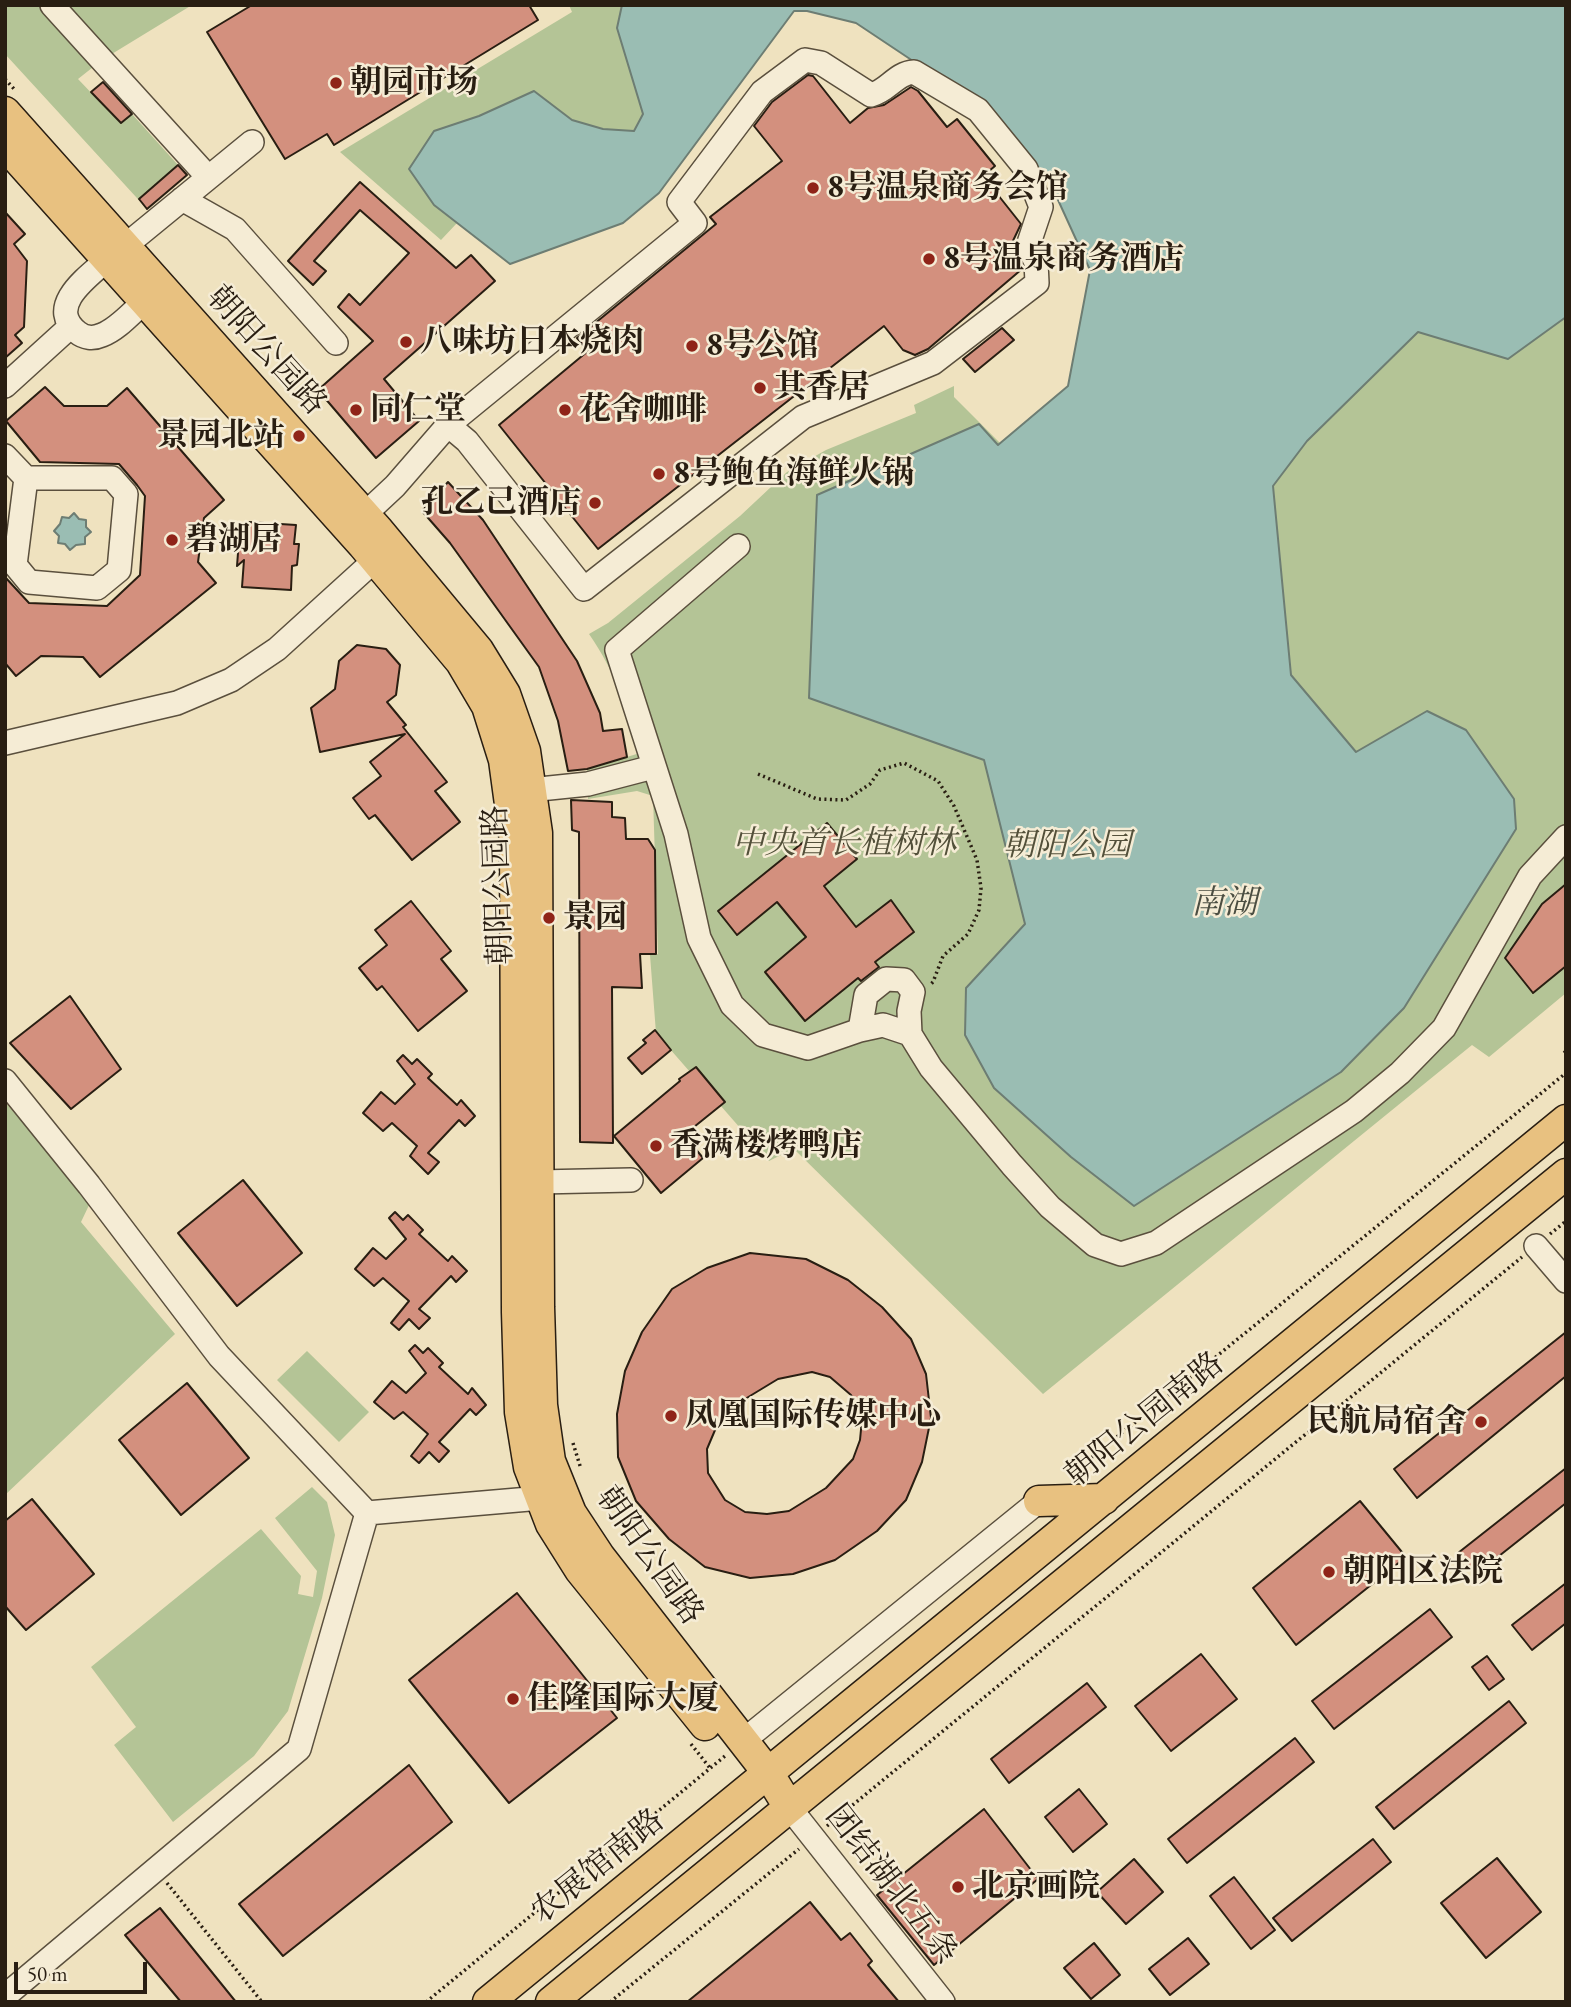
<!DOCTYPE html>
<meta charset="utf-8">
<style>
body{margin:0}
#map{position:relative;width:1571px;height:2007px;overflow:hidden;background:#efe2bf;font-family:"EB Garamond",serif}
canvas{display:block}
.frame{position:absolute;inset:0;border:7px solid #291e12;pointer-events:none}
.scale{position:absolute;left:14px;top:1962px;width:133px;height:32px;box-sizing:border-box;border:4px solid #291e12;border-top:0;padding-left:9px;font-size:21px;line-height:24px;white-space:nowrap;color:#291e12;-webkit-text-stroke:5px #f5ecd5;paint-order:stroke}
</style>
<div id="map">
<canvas width="1571" height="2007"></canvas>
<div class="frame"></div>
<div class="scale">50 m</div>
</div>
<script>
const ctx = document.querySelector('canvas').getContext('2d');
ctx.lineJoin = 'round';
function paint(path, color) { ctx.fillStyle = color; ctx.fill(path, 'evenodd'); }
function trace(path, color, width, dash) { ctx.strokeStyle = color; ctx.lineWidth = width; ctx.lineCap = dash ? 'butt' : 'round'; ctx.setLineDash(dash || []); ctx.stroke(path); }
function label(font, color, halo, rows, align = 'center') {
  ctx.font = font + ' "EB Garamond","Noto Serif SC",serif'; ctx.lineWidth = 5; ctx.setLineDash([]); ctx.textBaseline = 'middle'; ctx.strokeStyle = halo; ctx.fillStyle = color; for (const [text, x, y, turn = 0] of rows) {
    ctx.save(); ctx.translate(x, y); ctx.rotate((+turn || 0) * Math.PI / 180); ctx.textAlign = isNaN(turn) ? turn : align; if (halo) ctx.strokeText(text, 0, 0); ctx.fillText(text, 0, 0); ctx.restore();
  }
}
const green = new Path2D(`
 M5,5h187l-90,55 -24,19 42,44 12,-9 55,61 -40,34 -142,-155z
 M569,5h997v988l-77,64 -17,-12 -429,349 -246,-242h-10l-18,9 -49,-56 5,-4 -29,-33 -6,4 -34,-39 -6,-78 8,-1 -5,-158 -16,-5 -49,8 -1,-30 53,-16c-13,-45 -24,-80 -51,-119l19,-11 132,-107 47,-44 39,-22 90,-37 -2,-8 40,-19v11l46,46 68,-57 22,-116 -42,-92 -75,-77 -117,-78 -49,-12h-14l-134,182 -36,30 -113,41 -53,-41 -16,17 -101,-88 232,-140z
 M5,1102l86,99 -10,21 94,112 -170,161z
 M307,1351l62,61 -30,30 -62,-62z
 M312,1487l15,15 8,33 -13,63 -34,113 -34,45 -81,66 -59,-77 22,-18 -45,-60 170,-138 40,47 -3,18 15,3 4,-26 -42,-53z`);
const water = new Path2D(`
 M622,5h944v312l-58,42 -90,-27 -111,109 -34,45 18,189 65,77 71,-41 39,19 48,69 2,30 -112,179 -63,64 -207,134 -63,-49 -77,-69 -29,-53 1,-47 59,-64 -41,-164 -175,-62 8,-203 162,-71 19,21 70,-59 22,-116 -42,-92 -75,-77 -117,-78 -49,-12h-13l-135,182 -36,30 -113,41 -76,-59 -25,-36 25,-38 45,-15 55,-25 38,29 31,9 31,2 9,-17 -26,-86z
 M74,513l5,6 7,1v7l5,5 -6,5v7l-9,1 -6,5 -5,-6 -7,-1 1,-7 -5,-5 6,-7 2,-7 7,1z`);
const building = new Path2D(`
 M252,5h277l9,15 -204,125 -7,-11 -42,25 -78,-127z
 M808,75l5,1 37,47 18,-15 16,-3 27,-18 7,4 29,36 10,-8 38,47 -12,10 38,48 -10,21 11,24 -94,80 -13,6 -12,-5 -19,-24 -286,223 -99,-124 89,-74 -11,-13 139,-114 -6,-7 72,-56 -28,-35 18,-24z
 M103,82l29,32 -11,9 -30,-31z
 M178,165l9,10 -40,34 -8,-10z
 M360,182l96,86 15,-13 24,26 -111,98 35,42 -43,37 -58,-68 55,-49 -35,-34 11,-13 11,11 49,-52 -49,-43 -46,51 12,10 -13,14 -25,-24z
 M5,212l20,22 -11,10 13,17 -3,66 -9,8 7,8 -17,15z
 M1002,328l12,12 -39,32 -12,-13z
 M45,387l19,19h43l20,-18 97,112 -20,18 -6,44 18,21 -116,94 -17,-20 -42,-1 -25,20 -11,-13v-86l24,26 78,3 33,-31 5,-79 -8,-11 -18,-21 -79,-2 -34,-41z
 M448,482l35,38 94,141 23,52 3,18 19,-2 5,28 -40,12 -19,2 -10,-50 -19,-54 -89,-124 -28,-32z
 M249,522l47,3 -2,19h5l-2,21 -5,1 -1,24 -49,-3 2,-27 -7,6 2,-26 9,1z
 M357,645l29,4 14,16 -4,30 -9,7 19,23 -3,2 44,55 -12,9 25,31 -48,38 -37,-45 -6,4 -16,-21 28,-22 -11,-14 35,-28 -85,18 -9,-44 24,-19 4,-28z
 M571,800l41,2v15l13,1 1,21h22l7,11 1,104h-16l2,34 -30,-1 1,156 -33,-1 -1,-310 -7,-2z
 M827,823l30,36 -33,27 32,41 35,-27 23,32 -39,30 4,5 -18,14 -3,-3 -53,43 -40,-49 41,-35 -29,-35 -40,33 -19,-24z
 M1566,884v82l-33,27 -28,-35 37,-54z
 M411,901l40,50 -10,8 26,32 -49,40 -36,-45 -5,4 -18,-22 28,-23 -12,-15z
 M70,996l51,73 -50,40 -61,-66z
 M655,1030l16,20 -29,24 -14,-16 18,-15 -3,-3z
 M403,1055l9,9 5,-5 15,15 -4,4 29,27 4,-5 14,16 -10,10 -6,-6 -31,33 11,9 -11,12 -18,-18 7,-10 -25,-23 -9,8 -20,-18 18,-21 14,12 20,-20 -18,-23z
 M696,1067l29,35 -41,33 19,23 -42,35 -47,-57 66,-55 -1,-2z
 M243,1180l59,73 -65,53 -59,-73z
 M395,1212l8,8 5,-5 15,15 -4,4 29,27 4,-5 15,15 -11,11 -5,-6 -32,33 11,9 -11,11 -10,-10 -10,11 -8,-7 18,-22 -26,-23 -9,8 -19,-17 18,-21 13,11 20,-20 -17,-21z
 M750,1253l56,6 42,21 34,27 29,32 15,35 5,44 -9,44 -16,38 -29,31 -42,29 -42,14 -43,4 -45,-11 -36,-28 -33,-38 -18,-44 -1,-43 8,-43 17,-39 30,-43 35,-21zM812,1372l18,5 21,18 11,24 -2,21 -7,19 -27,29 -37,23 -22,3 -22,-2 -20,-12 -17,-27 -1,-24 11,-26 27,-24 33,-20z
 M1566,1332v44l-149,122 -23,-29z
 M415,1345l8,8 5,-5 15,15 -4,4 29,27 4,-6 14,17 -10,10 -6,-6 -31,33 10,9 -10,11 -10,-10 -10,11 -8,-7 17,-22 -25,-22 -9,7 -20,-17 18,-21 14,12 20,-20 -17,-22z
 M187,1383l62,75 -68,57 -62,-75z
 M1566,1468v35l-91,72 -17,-22z
 M32,1499l62,75 -68,56 -21,-24v-85z
 M1360,1501l46,56 -110,88 -43,-57z
 M1566,1583v40l-34,27 -20,-25z
 M517,1593l100,125 -108,85 -100,-123z
 M1430,1609l22,28 -118,92 -22,-28z
 M1201,1654l36,45 -66,52 -36,-45z
 M1487,1656l17,23 -15,11 -17,-23z
 M1087,1683l19,24 -97,76 -18,-24z
 M1509,1701l17,22 -132,106 -18,-22z
 M1295,1738l19,24 -127,101 -19,-24z
 M409,1765l43,57 -169,134 -44,-52z
 M1079,1789l28,35 -34,28 -28,-35z
 M984,1809l54,70 -104,86 -57,-70z
 M1373,1839l18,23 -99,79 -19,-23z
 M1497,1858l44,54 -55,46 -45,-55z
 M1134,1859l29,33 -37,32 -29,-32z
 M1234,1877l41,53 -24,19 -41,-53z
 M810,1902l31,38 9,-7 22,28 -4,4 31,37h-212z
 M160,1908l76,94h-55l-56,-67z
 M1188,1938l21,26 -39,31 -21,-26z
 M1094,1943l26,32 -29,24 -27,-31z`);
const path = new Path2D(`
 M5,79l10,11
 M758,774l59,25 29,1 24,-16 10,-14 24,-7 34,18 16,25 23,54 4,28 -2,22 -11,24 -25,22 -10,26 -2,2
 M1564,1053l2,-2
 M1550,1234l16,-13
 M573,1443l8,26
 M1070,1475l496,-402
 M691,1744l19,24
 M827,1826l695,-569
 M167,1883l95,119
 M426,2002l299,-246
 M610,2002l189,-153`);
const minor = new Path2D(`
 M52,5l156,172
 M182,199l53,30 101,114
 M125,246l127,-104
 M108,259c-19,17 -63,47 -31,73 7,6 16,7 25,3 16,-6 30,-23 43,-34
 M5,386l66,-60
 M5,456l21,22h86l14,16 -7,76 -22,18 -68,-6 -14,-17 11,-87
 M365,514l30,-28 53,-61 247,-202 -16,-21 83,-110 43,-32 16,3 50,32c17,-4 25,-22 43,-23l64,38 48,59 15,38 -13,39 8,16 1,21 -104,80 -130,54 -219,172 -117,-148 -19,-16
 M738,546l-121,104 59,184 23,104 33,67 31,30 45,13 52,-18 23,-5 27,9 21,34 81,97 38,42 45,38 26,9 35,-11 198,-132 46,-38 44,-45 86,-152 36,-39
 M5,743l172,-40 54,-23 46,-31 109,-99
 M530,790l58,-6 65,-17
 M860,1030l6,-35 20,-16 18,1 9,12 -4,19 1,23
 M5,1081l84,104 130,171 148,157
 M539,1182l92,-2
 M1536,1246l30,35
 M743,1741l296,-240
 M789,1807l154,195
 M5,1996l294,-247 68,-236 174,-15`);
const major = new Path2D(`
 M5,112l374,419 99,119 27,44 20,57 12,82 2,474 3,98 8,56 21,52 29,44 168,216 21,34
 M5,145l358,400 98,117 26,44 17,54 11,81 2,471 3,100 9,55 22,57 29,46 125,155
 M1039,1501l65,-2
 M488,2002l1078,-882
 M551,2002l1015,-828`);
const markers = [
 [336,83,7,"#8f2418"],
 [813,188,7,"#8f2418"],
 [929,259,7,"#8f2418"],
 [406,342,7,"#8f2418"],
 [692,346,7,"#8f2418"],
 [760,388,7,"#8f2418"],
 [356,410,7,"#8f2418"],
 [565,410,7,"#8f2418"],
 [299,436,7,"#8f2418"],
 [659,474,7,"#8f2418"],
 [595,503,7,"#8f2418"],
 [172,540,7,"#8f2418"],
 [549,918,7,"#8f2418"],
 [656,1146,7,"#8f2418"],
 [671,1416,7,"#8f2418"],
 [1481,1422,7,"#8f2418"],
 [1329,1572,7,"#8f2418"],
 [513,1699,7,"#8f2418"],
 [958,1887,7,"#8f2418"]
];
const poiNames = [
 ["朝园市场",350,83],
 ["8号温泉商务会馆",827,188],
 ["8号温泉商务酒店",943,259],
 ["八味坊日本烧肉",420,342],
 ["8号公馆",706,346],
 ["其香居",774,388],
 ["同仁堂",370,410],
 ["花舍咖啡",579,410],
 ["景园北站",285,436,"right"],
 ["8号鲍鱼海鲜火锅",673,474],
 ["孔乙己酒店",581,503,"right"],
 ["碧湖居",186,540],
 ["景园",563,918],
 ["香满楼烤鸭店",670,1146],
 ["凤凰国际传媒中心",685,1416],
 ["民航局宿舍",1467,1422,"right"],
 ["朝阳区法院",1343,1572],
 ["佳隆国际大厦",527,1699],
 ["北京画院",972,1887]
];
const streetNames = [
 ["朝阳公园路",266,351,48],
 ["朝阳公园路",499,885,-92],
 ["朝阳公园南路",1145,1420,-39],
 ["朝阳公园路",649,1556,55],
 ["农展馆南路",598,1867,-39],
 ["团结湖北五条",891,1885,52]
];
const parkNames = [
 ["中央首长植树林",844,844],
 ["朝阳公园",1067,846]
];
const waterNames = [
 ["南湖",1224,904]
];
paint(green, '#b4c496');
paint(water, '#9abdb3');
trace(water, '#6d7d73', 2);
paint(building, '#d3907e');
trace(building, '#291e12', 2);
trace(minor, '#5a4f3d', 26);
trace(major, '#291e12', 33);
trace(path, '#291e12', 3.5, [2, 3.5]);
trace(minor, '#f5ecd5', 23);
trace(major, '#e8c180', 30);
for (const [x, y, r, color] of markers) { const dot = new Path2D(); dot.arc(x, y, r, 0, 2 * Math.PI); ctx.fillStyle = color; ctx.fill(dot); trace(dot, '#f5ecd5', 2.5); }
label('bold 32px', '#291e12', '#f5ecd5', poiNames, 'left');
label('32px', '#291e12', '#f5ecd5', streetNames);
label('italic 32px', '#53503a', '#f5ecd5', parkNames);
label('italic 33px', '#4b4e42', '#f5ecd5', waterNames);
</script>
